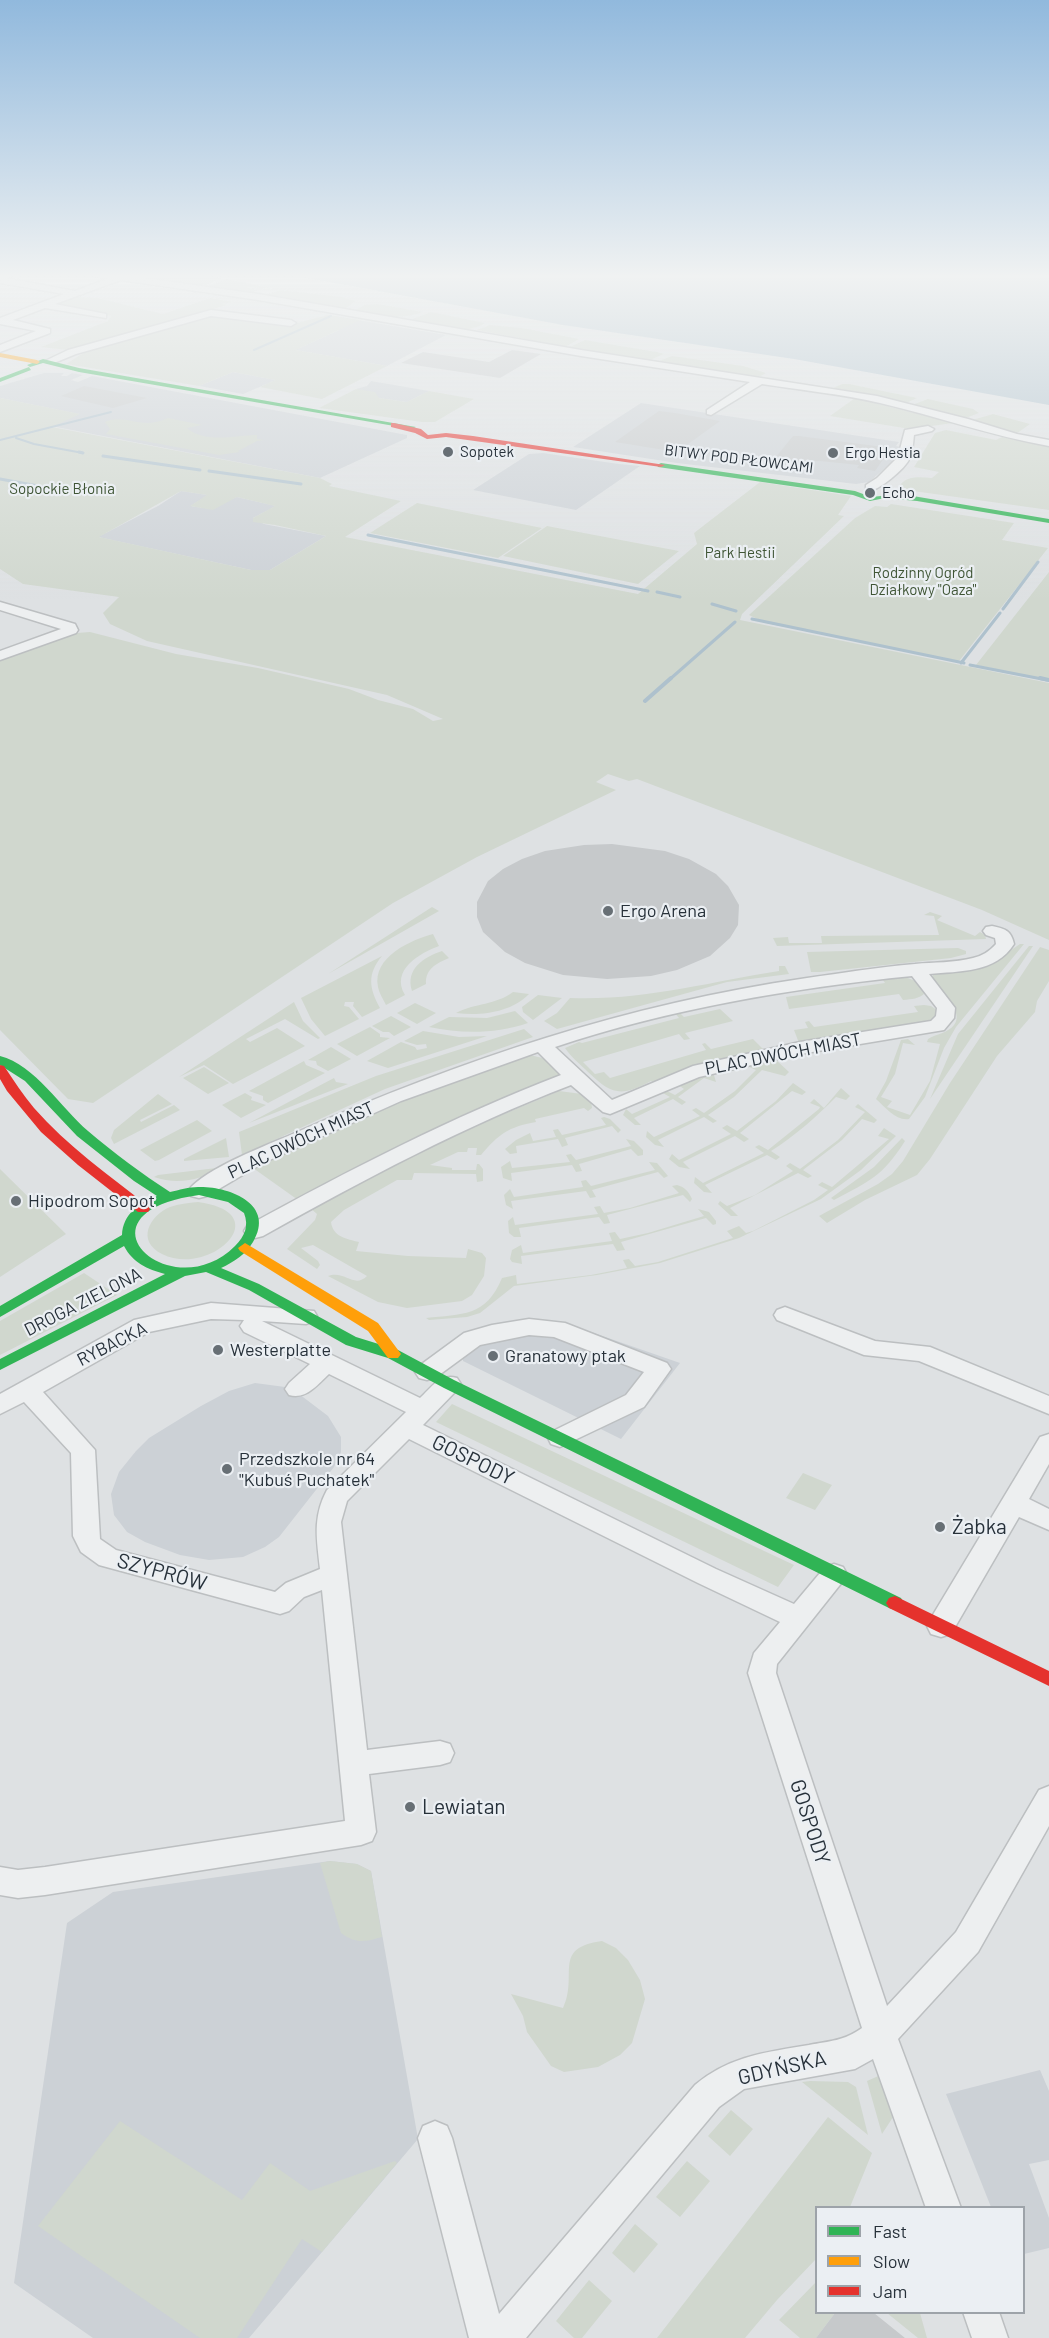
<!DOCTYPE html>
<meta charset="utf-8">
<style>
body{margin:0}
#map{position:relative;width:1049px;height:2338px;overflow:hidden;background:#dee1e3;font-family:Barlow,sans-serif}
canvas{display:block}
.legend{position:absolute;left:815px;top:2206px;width:210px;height:108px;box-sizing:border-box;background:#ebeff3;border:2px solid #9da3a9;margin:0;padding:8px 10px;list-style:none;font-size:18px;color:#27313a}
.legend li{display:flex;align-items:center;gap:12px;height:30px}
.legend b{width:30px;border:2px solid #9da3a9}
</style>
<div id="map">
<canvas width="1049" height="2338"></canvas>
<ul class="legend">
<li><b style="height:8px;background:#30b455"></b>Fast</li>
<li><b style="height:8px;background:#ff9f0a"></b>Slow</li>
<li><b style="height:8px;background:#e5322d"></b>Jam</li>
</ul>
</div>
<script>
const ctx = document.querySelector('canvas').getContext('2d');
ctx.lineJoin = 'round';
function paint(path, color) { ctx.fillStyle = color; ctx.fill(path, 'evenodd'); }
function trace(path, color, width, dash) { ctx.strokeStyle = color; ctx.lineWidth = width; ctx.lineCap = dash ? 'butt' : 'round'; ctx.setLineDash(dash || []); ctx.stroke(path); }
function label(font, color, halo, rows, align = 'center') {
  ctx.font = font + ' Barlow,sans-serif'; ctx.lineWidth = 4.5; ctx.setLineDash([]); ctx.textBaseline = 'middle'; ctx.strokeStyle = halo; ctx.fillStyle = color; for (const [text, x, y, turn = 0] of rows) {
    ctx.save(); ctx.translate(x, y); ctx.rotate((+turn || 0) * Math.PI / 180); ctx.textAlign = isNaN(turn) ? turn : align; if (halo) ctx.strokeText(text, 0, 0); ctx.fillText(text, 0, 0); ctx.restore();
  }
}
const built = new Path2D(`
 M334,316l112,19 -59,31 -92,-16 44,-20z
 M233,372l43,8 -33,14 -44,-8z
 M44,373h20l-3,3h6l5,-3 11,2 -12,5 7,2 14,-6 315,59v3l-87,40 -269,-52 28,-12 -79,-16v-12z
 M371,381l58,10 -22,11 -29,-4 -22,-9 11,-3z
 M641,403l258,39 -3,4 5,1 -2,9 -30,26 -13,2 -179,-21 -104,-16z
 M543,453l76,11 21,2 -64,44 -103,-20 56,-36z
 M181,491l27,4 -17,11 12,2 34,-11 39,9 -23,12 11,6 62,12 -56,34h-19l-153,-33 60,-31z
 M565,1323l115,40 -59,76 -158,-78v-3l28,-20z
 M255,1383l30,4 14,7 29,22 13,21v15l-7,15 -55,70 -14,10 -22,10 -34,3 -29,-5 -35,-13 -18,-10 -13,-17 -3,-21 8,-22 17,-21 13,-13 52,-32 28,-15z
 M330,1861l27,3 14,7 47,268 -169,199h-156l-79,-55 53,-360 46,-31z
 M1040,2070l9,21v69l-20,4 20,54v30l-25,6v-46l-33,-1 -45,-113z`);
const green = new Path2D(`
 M130,274h59l32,4 -21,10 -78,-11z
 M227,279l47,10 -29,-2 12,3 -6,3 -48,-5z
 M280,290l62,7 14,4 -10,7 -10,1 -73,-13z
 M78,297l20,1 65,16 47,-16 23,4 -11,2 5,1 -41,12 30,-3 76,10 36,-9 32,5 -64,30 91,16 -65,33 -62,-12 15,-7 -42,-8 -34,14 -133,-22 19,-12 -44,-5 67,-26 3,-5 -58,-11z
 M378,304l45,8c-24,9 -44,4 -69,-1l10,-6z
 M431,312l54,11c-19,13 -53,4 -75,-3z
 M490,325l32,3 57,11 -17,10 -11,-5 -74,-14z
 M585,340l72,12 7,2 -19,8 -80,-13z
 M672,356l71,10 23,7 -9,5 -103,-15z
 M842,384h7l68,14 -13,6 -75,-14z
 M356,389l19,3 4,6 28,4 22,-11 45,8 -39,23h-13l-103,-14z
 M0,398l80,16 -28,13 268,51 12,6 -3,2 72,15 -56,36 293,57 59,-50 -3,-11 66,-51 91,14 -13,19 6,1 -102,98 -2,6 309,63v257l-67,-30 -345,-131 -8,2 -21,-7 -12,8 20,8 -139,67 -84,46 -300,200 -25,-4 -68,-69v-370l77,-27 13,-1 86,22 82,14 91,21 29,11 35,9 20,12 10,-2 -56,-24 -240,-54 -37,-17 -7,-11 16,-16 -96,-13 -23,-15zM181,491l26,4 -17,11 23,4 24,-13 38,9 -22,12v4l22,3 51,11 -56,34h-19l-152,-33z
 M855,398l98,25 -43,6 -80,-13z
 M928,399l45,10 6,4 -16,6 -54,-13z
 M993,414l37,10 -14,10 -47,-13z
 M168,418l34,7 -15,3c18,16 49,7 70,7v4l7,1 -7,1 -19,10 2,1 -21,3 -113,-21 4,-5 -5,-7c19,-9 37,9 63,-4z
 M946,430l50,10 6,-3 47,9v64l-143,-20 -7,-3c6,-12 21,-10 33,-9l7,-6 -25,-5 21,-34z
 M417,503l125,25 -44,30 -128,-25z
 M891,504l123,19 -12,17 46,8 -89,113 -194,-38 -16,-8 106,-97 20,-12 12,1z
 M547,526l132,25 -41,33 -135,-28z
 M1049,572v108l-73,-15z
 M432,907l7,4 -111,63z
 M930,912l12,4 -5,4 38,16 5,-4 5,3 1,4 -209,7 -4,-8 15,-1 1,6h33l-1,-7 118,-1 -5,-19 -10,-1z
 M433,934l6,12c-19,7 -49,24 -34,49l-19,10c-3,-6 -7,-12 -8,-18 -6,-30 33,-47 55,-53z
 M1020,944h4l-68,83 -12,21 -19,49 -16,22c-13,2 -23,-11 -33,-20l10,-18 15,-41 7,-1 7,6 -12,-2 -8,31 -14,23 11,4 -5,6 23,8 20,-34 10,-37 -13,-2 1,-3c8,-5 20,-6 26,-14 11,-13 -14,-35 -22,-45l1,-5 4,-4 58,-10z
 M1029,946h4l-103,153 28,-65z
 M1040,947l9,3v31l-12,20 -2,11 -38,44 -67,103 -13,16 -52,25 -38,23 -8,-7 59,-32 14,-10 11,-13 47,-78z
 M958,948l8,3v3l-15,4 -131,14h-9l-4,-20z
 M442,951l7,7c-12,5 -24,11 -23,26l-14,7c-7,-22 12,-34 30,-40z
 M382,956c-15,18 -13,32 -2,52l-18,9 -9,-11 1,-4h-9l-1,4 5,1 10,12 -34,17 -14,-17 -10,-21z
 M779,966h6l4,8 -62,8 -170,47 -13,-8 13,-8 13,-15c72,3 139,-16 209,-27z
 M903,976l17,7 5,10c-6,6 -13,6 -22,7l-4,-6 -110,15 -3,-12 99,-14 -4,-6z
 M513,992l16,2c-19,19 -48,22 -73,19 19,-10 40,-8 57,-21z
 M538,995l24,3 -29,22 -10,-8 -1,-5z
 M294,1002l9,19 17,17 -2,1 -33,-20 -39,20 4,3 27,-14 28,18 -72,38 -29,-19 -25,12z
 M415,1003l21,10 -19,11 -20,-11z
 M924,1005l7,1 9,6 -5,8 -136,23 -5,-13 14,-2 -3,-6 4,-1 5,6 104,-15 -4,-6z
 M720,1009l13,12 -48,12 5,6 -6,1 -5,-6 -96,28 12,12 9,-2 6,6 96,-28 -4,-6 3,-1 6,6 42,-10 12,12c-37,8 -77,14 -111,32l-3,-2c-30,16 -39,14 -63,-9 -8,-8 -17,-15 -23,-24l14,-6 3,1 97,-25 -5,-6 4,-1 6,6z
 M515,1011l13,12c-33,11 -66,11 -99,4l20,-10 38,1z
 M391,1016l20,11 -17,9 -5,-4h-6l-11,-6z
 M370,1027l10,7v3l10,1 -33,18 -20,-12z
 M524,1029l9,8 -148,52 -143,66 -3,-23 137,-56z
 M423,1031l36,6 28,-1 -99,32 -21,-7 34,-19 14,5 2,3 10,-2 -1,-4 -9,1 -13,-4z
 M331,1047l20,12 -23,12 -11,-6 -1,-4 -8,-1z
 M524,1055c15,1 31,4 35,21l-135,58 -126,66 -45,-32 143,-68z
 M774,1058l15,14 -4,4 -23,-6 -28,27 -26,18 9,6 -4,2 -9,-6 -46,23 6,7 -9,-2 -9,-8 1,-6 7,6 46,-21 -8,-6 4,-2 8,5 31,-22 21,-21 -9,-4z
 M304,1061l2,4 19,8 -57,30 -5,-3v-4l-14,-5z
 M204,1067l25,16 -21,11 -25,-16z
 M710,1073l4,2 2,7 -12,-4 -26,19 8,5 -4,3 -9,-6 -39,19 7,7h-6l-12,-10 3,-6 6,5 38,-17 -9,-5 4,-2 10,5 9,-6 -7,-5z
 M334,1078l2,4 12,2 -99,39z
 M793,1083l13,9 -4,3 -10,-4 -52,42 9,6 -5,3 -9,-6 -52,26 7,7 -11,-2 -10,-8 3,-5 7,6 52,-26 -9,-6 5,-3 10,6 39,-30z
 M841,1088l9,8 -4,4 -10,-3c-20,20 -41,39 -65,54l9,6 -4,3 -9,-5 -62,30 7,8 -8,-1 -10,-9 1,-6 8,6 61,-30 -9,-6 4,-2 9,5 51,-41 1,-2 -10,-4 4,-4 10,9z
 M559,1091l23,3 9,6 1,8 -4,3 -4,-3 -49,11 1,3c-28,5 -37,12 -55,33h-5l1,-7h-9l-1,4h-9l-28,13 22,3v2h24l1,-6h2l4,5v12l-6,1 -1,-8 -62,-1 -2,7h-15l-53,30 -13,12c2,15 16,17 28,20l-3,9 52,5 58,2 2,-9 14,4 4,5 -2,18 -12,19 -10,6 -55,7 -29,-6 -50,-26c17,-6 26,13 39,0l-54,-31 -12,3 17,13 2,4 -3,4 -30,-20 28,-29 2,-6 -8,-7 81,-45z
 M245,1093l7,4 -1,3 15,5 -25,13 -19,-13z
 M158,1094l14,10 -32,16 1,2 33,-17 6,5 -66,34 -3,-6 3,-8z
 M858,1104l19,16 -3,3 -12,-4 -20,21 -39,30 9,6 -4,2 -10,-5 -68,35 8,8h-7l-13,-12 2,-3 7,5 28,-11 38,-24 -7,-5 4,-3 10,6 38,-29 27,-28 -10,-5z
 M604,1117l6,2 11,11 -3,3 -6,-7 -47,12 3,7 -6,2 -4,-8 -42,7 1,7 -7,1 -5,-5 11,-9 14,-7 3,8 23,-4 -3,-7 5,-1 4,6 44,-10 -5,-7z
 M197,1120l15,11 -53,29 -4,1 -15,-11z
 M884,1128l12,8 -35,34 -40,29 -82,39 -79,25 -63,12 -83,11 -34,27 -13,4 -38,3 -3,-2c36,-4 60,-1 76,-40l14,-3 1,9 74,-9 36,-7 -4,-8 6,-1 6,7 23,-4 75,-24 -6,-7 12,-5 7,7 7,-2 61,-31 14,-10 -10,-5 4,-3 10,5 57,-48 -11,-3z
 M226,1138l3,19 -45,4v-2z
 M902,1138l3,3c-23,36 -34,39 -71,59l-3,-2 43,-31z
 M626,1139l8,2 9,9v5l-5,1 -7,-7 -52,15 3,7 -6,1 -4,-7 -61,8 1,8 -9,-3 -2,-11 9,-6 2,7 58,-6 -4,-7 5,-1 5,6 55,-14z
 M649,1162l8,1 11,13 -4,2 -6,-6 -66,18 4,7 -6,1 -4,-7 -75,10 2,8 -7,-4 -2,-10 6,-6 4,8 69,-10 -2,-6 5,-1 5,6 64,-16z
 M225,1167c-23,12 -46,19 -71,10l4,-2z
 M0,1169l66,65 -66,43z
 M677,1185c8,2 12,7 15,14l-2,3 -7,-7 -76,20 3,8 -6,1 -5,-7 -80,11 2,9h-7l-5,-4 -1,-12 5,-4 2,8 83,-11 -4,-7 6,-1 4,7 26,-5 49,-15 -7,-7z
 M198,1202c81,11 12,76 -36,52 -26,-13 -13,-38 8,-47 9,-3 18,-4 28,-5z
 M698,1209l11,3 7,9v3l-3,1 -7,-7 -85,24 4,8 -8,1 -4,-7 -92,12 1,8 -10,-2 -2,-3 2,-9 9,-5 2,8 89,-12 -3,-8 6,-1 5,7 28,-6 56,-17z
 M84,1273l33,22 -117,60v-34z
 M452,1404l342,161 -16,22 -342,-165z
 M803,1473l29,12 -17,25 -29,-12z
 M330,1861l27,3 14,7 11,66c-17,5 -26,7 -41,-4l-21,-70z
 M602,1941l14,7 12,12 12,20 5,19 -13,44 -12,12 -22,12 -34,5 -13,-6 -24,-34 -4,-16 -12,-22 52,14c16,-33 -12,-60 39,-67z
 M883,2074l14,37 -15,23 -15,-53z
 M810,2081l38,1 8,5 12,48 -66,-53z
 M731,2110l22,19 -23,27 -22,-20z
 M828,2117l44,36 -22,54 -34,1v51l-39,41 -32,38h-88z
 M120,2121l122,79 28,-37 40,28 85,-30 2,2 -75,89 -20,-13 -65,99h-37l-162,-112z
 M687,2161l23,20 -30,36 -24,-20z
 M635,2224l23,20 -24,29 -22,-20z
 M589,2280l23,21 -30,37h-8l-18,-17z
 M816,2282v30l19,1 -19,25h-16l-21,-18z
 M887,2313h33l7,25h-9z`);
const water = new Path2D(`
 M286,274h763v131l-255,-46 -231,-34z`);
const streamFar2 = new Path2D(`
 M254,350l77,-34
 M16,438l18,6 49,9
 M0,440l111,-28`);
const streamFar1 = new Path2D(`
 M79,452l4,1
 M103,456l97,14
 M209,471l92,13
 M0,479l60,11
 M368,535l280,56
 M657,592l23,5
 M712,604l24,7
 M1003,609l35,-47
 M752,619l212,44
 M961,663l39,-50
 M970,665l77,15
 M669,680l66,-58`);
const stream = new Path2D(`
 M1040,678l9,2
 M645,701l26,-23`);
const building = new Path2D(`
 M512,350l29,4 -41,24 -99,-15 22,-11 66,10z
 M84,386l63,12 -34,10 -52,-12z
 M659,411l16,2 45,8 -43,31 -62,-10z
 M793,436h6l92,12 -16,23 -18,-3 2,-3 -39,-4 -49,2z
 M612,844l53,7 24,8 27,15 12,12 11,19 -1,20 -8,13 -20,18 -33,14 -26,6 -44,3 -44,-4 -38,-12 -20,-11 -22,-20 -6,-15v-15l11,-21 15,-12 19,-10 23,-8 39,-6z
 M835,2313h39l31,25h-89z`);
const street = new Path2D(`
 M95,274h20l143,20 323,56 296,46 91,23 49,15 32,6v6c-57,-10 -113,-30 -169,-43 -39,-9 -79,-13 -118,-19l-51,31 -4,-1v-4l43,-28 -169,-26 -323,-56 -137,-20 -66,24 51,10v4l-61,-10 -32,12 37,9v4l-50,19v-7l36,-14 -36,-7v-6l64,-24 -64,-11v-6l75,14 34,-13 -13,-2z
 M211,310l80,10 5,3 -5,3 -80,-10 -135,38 -22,9 -9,-2 23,-11z
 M928,426l6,3 -2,2 -18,4c-1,7 -1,16 -4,23 -5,11 -33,35 -44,33v-6l11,-7 21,-21 7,-27z
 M0,602l75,22 3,6 -2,3 -76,27v-9l61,-22 -61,-19z
 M992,926c13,3 19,4 22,18 -18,29 -54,27 -85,30l26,34 -1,10 -10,12 -144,24 -101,23 -89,37 -7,-2 -32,-27c-107,41 -208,95 -308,151l-8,2 -8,-2 -3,-5 3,-5c102,-56 205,-109 314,-151l-23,-23 -137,49 -138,62 -56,33 -8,2 -8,-2 -3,-5c15,-22 82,-47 107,-58 166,-73 332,-129 512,-155 35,-5 72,-11 108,-14 18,-2 40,-1 58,-6 9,-2 17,-7 23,-14l-1,-6 -9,-3 -3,-4 3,-4zM912,976l25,32 -1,8 -5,5 -131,21 -107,24 -81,34 -57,-53c114,-38 237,-59 357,-71z
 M211,1303l103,8 3,5 -3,5 -8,3 -44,-3 158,77c12,-11 20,-25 37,-20l4,6 -4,6 -34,35 293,144 78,35 31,-37 9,-3 9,3 4,7 -4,7 -66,83 -1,9 111,333 69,-74 83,-142 10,-4v40l-71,126 -80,87 63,169h-35l-53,-149 -18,10 -111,20 -25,18 -193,231h-57l-51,-200 5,-12 12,-5 12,5 5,12 47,176 196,-229c34,-29 72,-33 114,-40 21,-4 35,-4 53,-17l-114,-355 6,-20 26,-31 -82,-39 -289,-144 -62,62 -6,21 26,228 73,-9 10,3 4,9 -4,9 -10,3 -71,9 7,58 -4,9 -11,4 -316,50 -27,3 -18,-3v-28l18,3 27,-3 300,-46 -23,-231 -18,7 -15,14 -9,3 -181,-49 -18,-13 -8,-16 -2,-83 -47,-51 -24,12v-20l134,-74zM211,1319l33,1 -4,6 4,6 66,32 -21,19 -4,6 4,6c17,5 28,-10 40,-21l77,38 -79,78c-15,28 -10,50 -7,79l-34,14 -11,9 -159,-42 -16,-11 -5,-89 -52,-58 106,-60z
 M785,1307l90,34 55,6 119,49v18l-130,-53 -55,-6 -87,-35 -3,-5 3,-5z
 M529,1319l36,4 102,40 4,6 -27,38 -84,40 -9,-3 -3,-6 3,-6 75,-37 18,-23 -90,-35 -25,-2 -49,10 -45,33 -8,2 -8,-2 -4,-6 4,-6 45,-33 28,-8z
 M1049,1434v30l-20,35 20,10v21l-30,-13 -68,117 -10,3 -10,-3 -4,-8 4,-8 109,-181z
 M963,2312h36l9,26h-36z`);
const fast = new Path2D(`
 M43,359l36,9 337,59 -4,2 -333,-57 -36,-9 -13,4 -3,-2z
 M29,367l2,3 -31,12v-4z
 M661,463l194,28 16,6 30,-3 148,25v4l-132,-22 -32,-3 -15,3 -17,-6 -195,-28 -1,-2z
 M0,1056c35,9 61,52 88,75 26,22 54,43 82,61 9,-2 19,-5 28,-5 31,-1 78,17 55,55 -7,12 -19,20 -32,26l38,16 97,53 42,13 56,30 447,218 3,5 -3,5 -6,2 -6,-2 -445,-220 -56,-30 -42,-13 -97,-55 -43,-18 -21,4 -185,94v-11l165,-85c-18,-5 -32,-11 -41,-28l-124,71v-11l122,-71c1,-21 17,-32 35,-39l-23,-15 -57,-45 -52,-55 -25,-16zM199,1195l29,7 16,11c5,13 1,23 -9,33 -64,64 -168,-33 -36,-51z`);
const slow = new Path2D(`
 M0,353l37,7 3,2 -3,2 -37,-7z
 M245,1243l133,80 23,31 -3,4h-10l-20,-27 -128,-80 -2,-3z`);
const jam = new Path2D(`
 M394,423l27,6 7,6 18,-2 27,3 192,29 -4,2 -215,-30 -19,2 -12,-6 -24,-6v-4z
 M0,1065l4,1c10,15 19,29 30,42 33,38 75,67 114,98l2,3 -2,3h-10l-60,-47 -37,-33 -34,-41 -7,-12z
 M895,1596l154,75v15l-160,-78 -3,-5 3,-5z`);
const markers = [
 [448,452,6,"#676f75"],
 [833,453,6,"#676f75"],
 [870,493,6,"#676f75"],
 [608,911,6,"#676f75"],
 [16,1201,6,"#676f75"],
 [218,1350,6,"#676f75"],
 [493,1356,6,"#676f75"],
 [227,1469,6,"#676f75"],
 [940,1527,6,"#676f75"],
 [410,1807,6,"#676f75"]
];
const farPoinames = [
 ["Sopotek",460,452],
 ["Ergo Hestia",845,453],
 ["Echo",882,493]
];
const farStreetnames = [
 ["BITWY POD PŁOWCAMI",739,459,7]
];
const farParknames = [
 ["Sopockie Błonia",62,489],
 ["Park Hestii",740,553],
 ["Rodzinny Ogród",923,573],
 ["Działkowy \"Oaza\"",923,590]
];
const poiNames = [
 ["Ergo Arena",620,911],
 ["Hipodrom Sopot",28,1201],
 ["Westerplatte",230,1350],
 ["Granatowy ptak",505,1356],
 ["Przedszkole nr 64",239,1459],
 ["\"Kubuś Puchatek\"",239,1480]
];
const streetNames = [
 ["PLAC DWÓCH MIAST",783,1054,-11],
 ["PLAC DWÓCH MIAST",301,1140,-25],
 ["DROGA ZIELONA",83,1302,-27],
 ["RYBACKA",112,1344,-27]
];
const nearStreetnames = [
 ["GOSPODY",473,1460,26],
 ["SZYPRÓW",162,1572,15],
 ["GOSPODY",810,1822,72],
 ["GDYŃSKA",782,2068,-13]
];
const nearPoinames = [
 ["Żabka",952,1527],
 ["Lewiatan",422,1807]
];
paint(built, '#ccd1d6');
paint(green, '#d0d7ce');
paint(water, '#aec1cd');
trace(streamFar2, '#aec1cd', 2);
trace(streamFar1, '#aec1cd', 3);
trace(stream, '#aec1cd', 4);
paint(building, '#c6c9cb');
trace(street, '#bcbfc1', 3);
paint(street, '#edeff0');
paint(fast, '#30b455');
paint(slow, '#ff9f0a');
paint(jam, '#e5322d');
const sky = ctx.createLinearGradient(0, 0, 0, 601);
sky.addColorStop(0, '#91b9dd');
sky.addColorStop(0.46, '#f0f2f2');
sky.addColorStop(1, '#f0f2f200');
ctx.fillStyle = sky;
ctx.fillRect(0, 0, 1049, 601);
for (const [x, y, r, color] of markers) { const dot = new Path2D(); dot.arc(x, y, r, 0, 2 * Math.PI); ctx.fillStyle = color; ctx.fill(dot); trace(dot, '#ebeff3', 2); }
label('15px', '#27313a', '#ebeff3', farPoinames, 'left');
label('15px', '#27313a', '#ebeff3', farStreetnames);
label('15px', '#3f5535', '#ebeff3', farParknames);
label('18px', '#27313a', '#ebeff3', poiNames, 'left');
label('18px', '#27313a', '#ebeff3', streetNames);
label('21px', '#27313a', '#ebeff3', nearStreetnames);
label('21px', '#27313a', '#ebeff3', nearPoinames, 'left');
</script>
